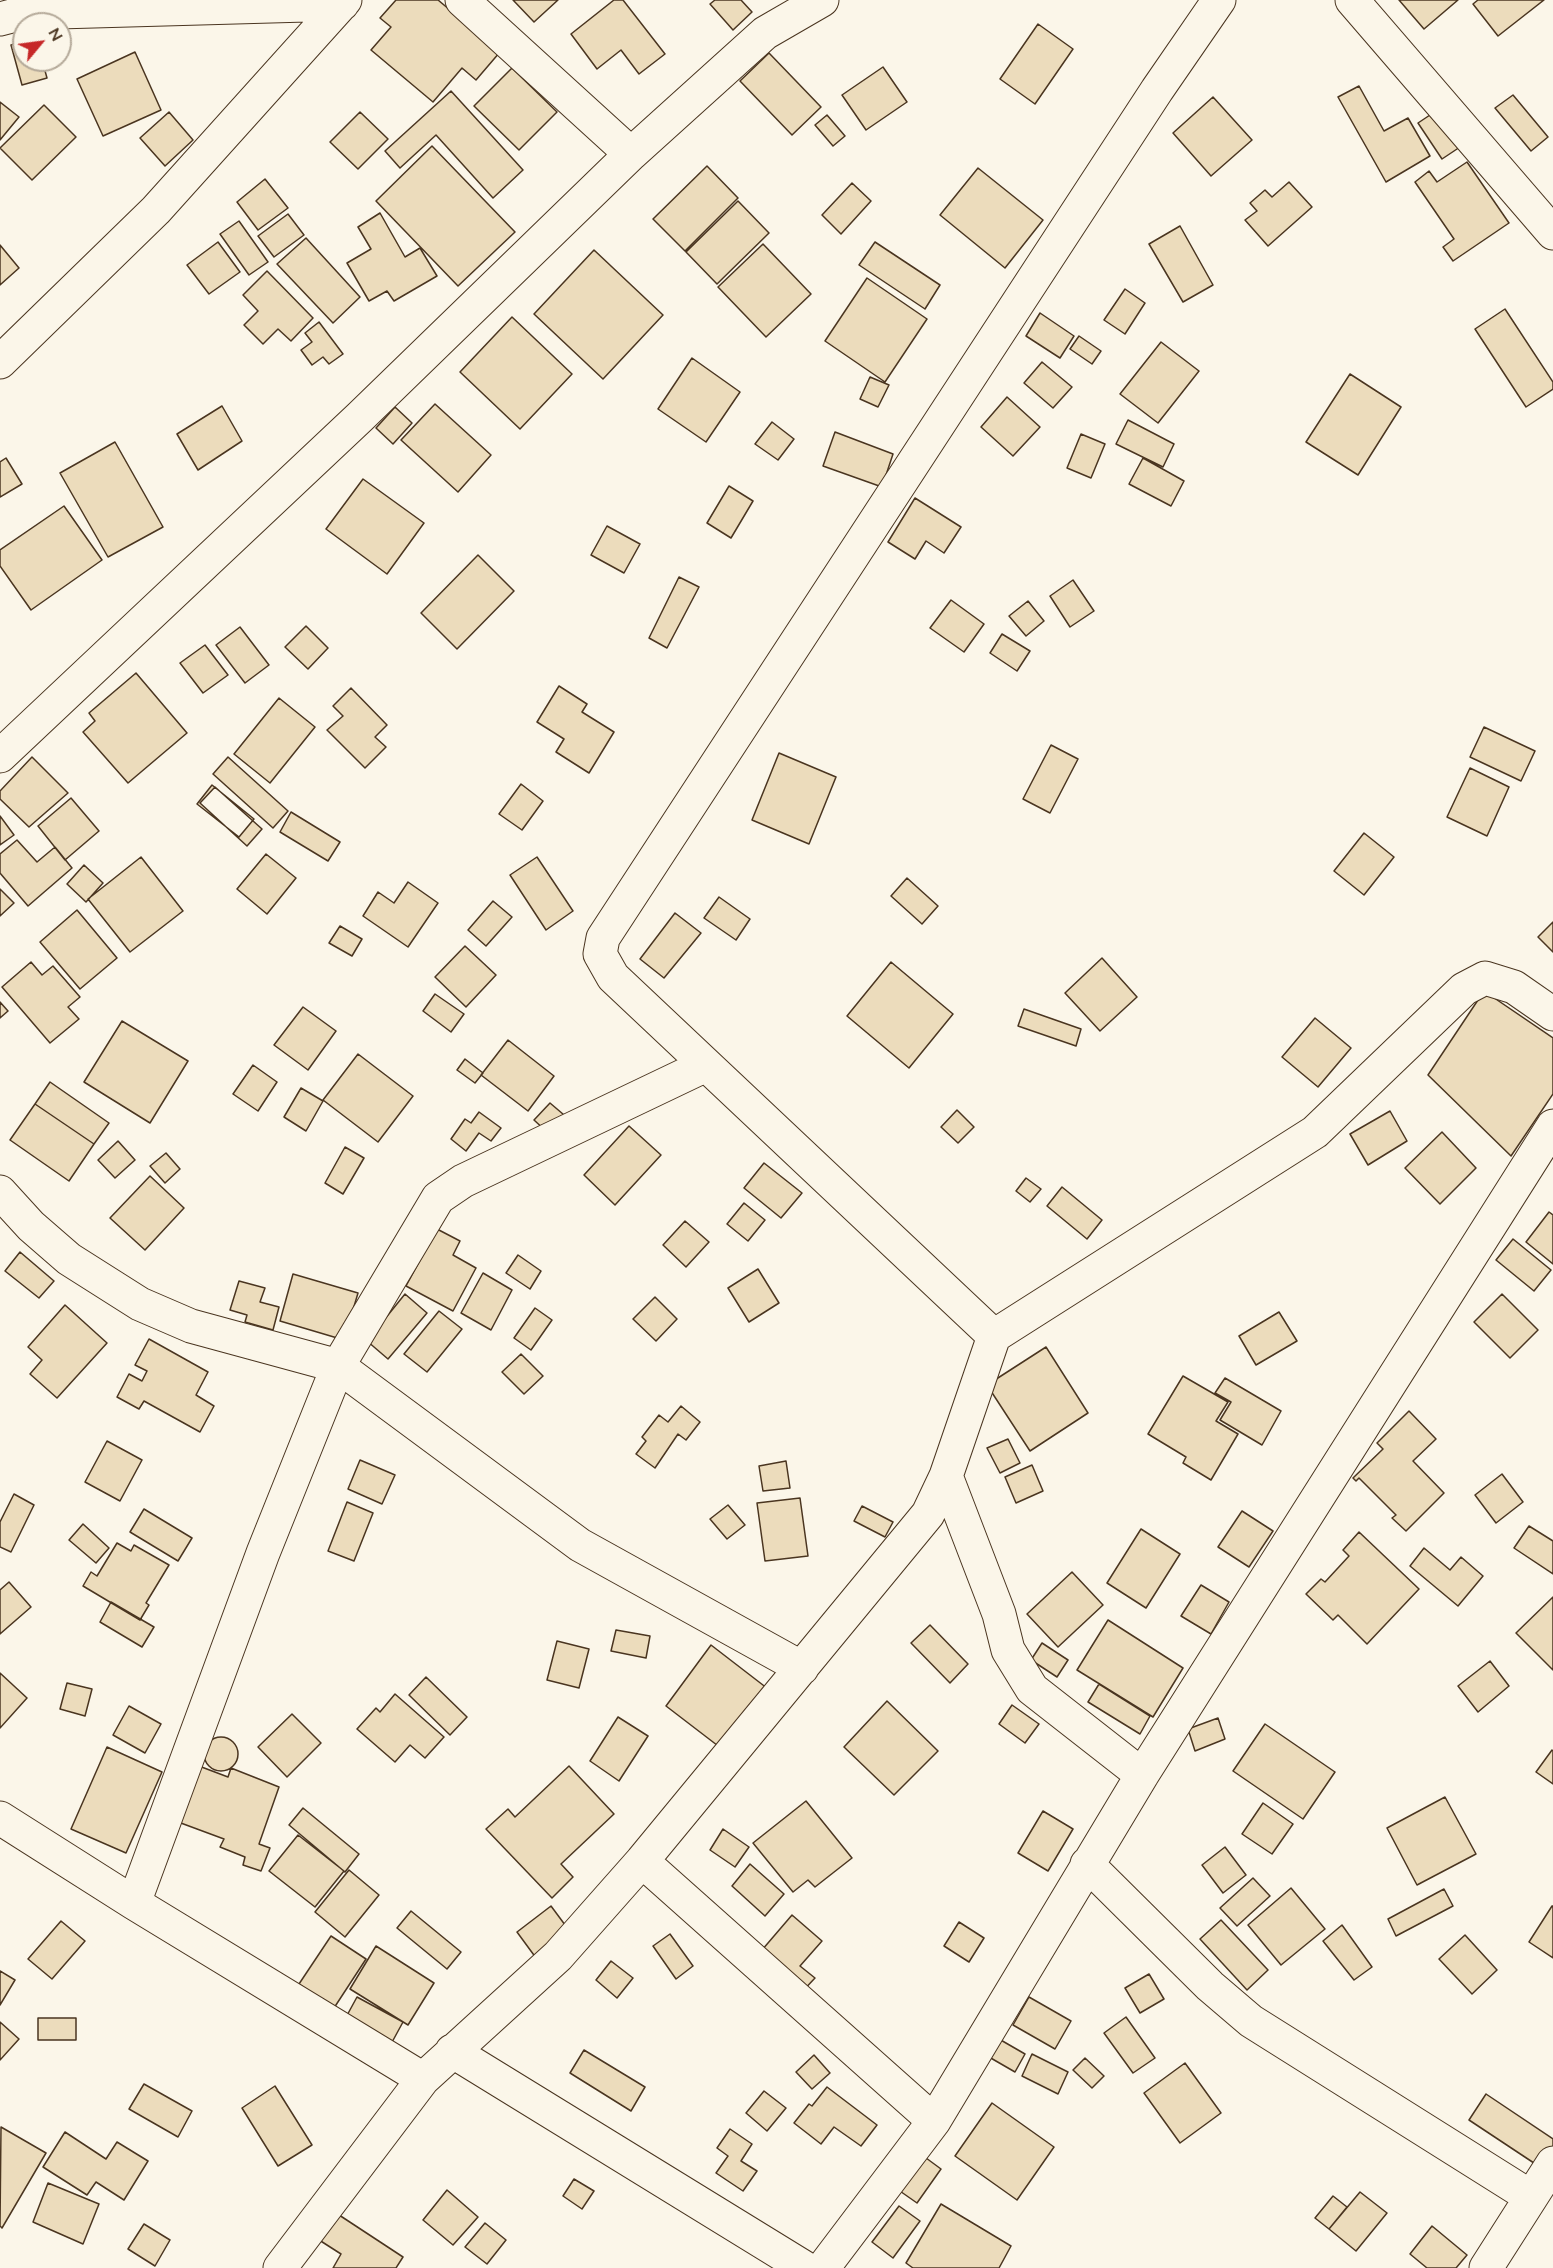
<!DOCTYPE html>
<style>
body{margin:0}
#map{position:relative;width:1553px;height:2268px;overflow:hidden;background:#fbf6e9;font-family:Mulish,sans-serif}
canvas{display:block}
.north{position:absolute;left:12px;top:12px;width:60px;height:60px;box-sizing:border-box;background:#fbf6e9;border:2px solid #b4a999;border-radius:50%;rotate:61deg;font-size:16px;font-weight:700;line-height:24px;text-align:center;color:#4a3520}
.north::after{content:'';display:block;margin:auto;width:21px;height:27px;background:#c62828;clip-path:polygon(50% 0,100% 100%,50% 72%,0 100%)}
</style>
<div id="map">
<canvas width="1553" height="2268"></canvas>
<div class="north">N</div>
</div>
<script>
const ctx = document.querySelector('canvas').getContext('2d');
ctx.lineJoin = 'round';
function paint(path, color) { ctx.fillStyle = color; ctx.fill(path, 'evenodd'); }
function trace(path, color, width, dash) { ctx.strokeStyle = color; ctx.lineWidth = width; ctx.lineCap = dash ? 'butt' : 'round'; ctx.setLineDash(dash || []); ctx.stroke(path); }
const building = new Path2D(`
 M396,0h42l62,52 -24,28 -14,-12 -29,34 -62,-52 20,-23 -11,-9z
 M513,0h45l-24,22z
 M614,0h9l42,54 -26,20 -18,-24 -24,19 -26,-35z
 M715,0h26l11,12 -19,18 -23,-26z
 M1399,0h59l-34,29z
 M1478,0h66l-46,36 -25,-32z
 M1038,24l35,25 -38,55 -35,-25z
 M24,41v19h18l5,18 -25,7 -11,-40z
 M135,52l26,58 -58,26 -26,-57z
 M769,53l52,54 -29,28 -52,-54z
 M883,67l24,35 -41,28 -24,-35z
 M512,68l45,44 -38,38 -45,-44z
 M1359,86l25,45 24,-13 22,38 -44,26 -48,-85z
 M451,91l72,79 -30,28 -57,-63 -36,33 -15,-17z
 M1513,95l35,42 -17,14 -36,-43z
 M1213,97l39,43 -41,36 -38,-43z
 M0,102l19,15 -19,23z
 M44,105l32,32 -44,43 -32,-32z
 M1436,111l24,36 -18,12 -24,-36z
 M169,112l24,28 -28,26 -25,-28z
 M360,112l28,27 -30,30 -28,-27z
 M827,115l18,21 -12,10 -18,-21z
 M432,146l83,86 -57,54 -82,-85z
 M1467,162l42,61 -56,38 -10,-14 11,-8 -39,-57 14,-11 8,11z
 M707,166l31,32 -53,53 -32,-32z
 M978,168l65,52 -38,48 -65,-53z
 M265,179l23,29 -30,22 -21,-28z
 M1289,182l23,25 -44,39 -23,-26 12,-9 -7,-8 15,-13 7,7z
 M852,183l19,18 -30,33 -19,-19z
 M738,201l31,32 -52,51 -31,-32z
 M380,213l25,44 15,-9 17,28 -43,25 -7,-10 -18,10 -22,-38 24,-14 -13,-22z
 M288,214l16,21 -30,22 -16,-21z
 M239,221l29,41 -19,13 -29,-41z
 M1180,226l33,59 -30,17 -34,-58z
 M306,238l54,59 -27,26 -56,-59z
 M218,242l22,30 -31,22 -22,-29z
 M875,242l65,43 -15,24 -66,-44z
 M763,244l48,50 -45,43 -48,-50z
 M0,245l19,23 -19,17z
 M594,250l69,65 -60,64 -69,-65z
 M267,271l46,47 -22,23 -13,-12 -15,15 -19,-19 14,-14 -15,-16z
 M867,278l60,41 -42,63 -60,-41z
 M1125,289l20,14 -20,31 -21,-14z
 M1505,309l48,73v7l-27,18 -51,-78z
 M1040,313l34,23 -14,22 -34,-22z
 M512,317l60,57 -52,55 -60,-57z
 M319,322l24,32 -14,10 -6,-7 -11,8 -11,-15 11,-8 -7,-9z
 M1079,336l22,15 -9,13 -22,-15z
 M1161,342l38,29 -41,52 -38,-29z
 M692,358l48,34 -34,50 -48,-33z
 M1042,362l30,25 -19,21 -29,-25z
 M1350,374l51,33 -43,68 -52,-33z
 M870,377l19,8 -11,22 -18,-8z
 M1007,397l33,30 -27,29 -32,-29z
 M435,404l56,51 -33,37 -57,-52z
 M222,406l20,35 -44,29 -21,-36z
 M395,407l17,16 -19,21 -17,-16z
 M1128,420l46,24 -11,23 -47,-23z
 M772,422l22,17 -16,21 -23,-16z
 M835,432l58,22 -11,33 -59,-21z
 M1081,434l24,10 -14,34 -24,-10z
 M115,442l48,85 -55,30 -48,-84z
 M6,458l16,26 -22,13v-35z
 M1143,458l41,23 -13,25 -42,-22z
 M363,479l61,44 -37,51 -61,-45z
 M729,486l24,15 -22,37 -24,-15z
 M915,498l46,29 -17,26 -18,-12 -11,18 -27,-17z
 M64,506l38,54 -71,50 -31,-44v-16z
 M607,526l33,18 -16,29 -33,-18z
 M478,555l36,36 -57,58 -36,-36z
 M679,577l20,10 -32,61 -18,-10z
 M1073,580l21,31 -24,16 -20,-31z
 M951,600l33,24 -20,28 -34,-24z
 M1028,601l16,20 -18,15 -17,-20z
 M306,626l22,22 -20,21 -23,-22z
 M240,627l29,38 -24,18 -29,-38z
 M1002,634l28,17 -13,20 -27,-18z
 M205,645l23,30 -25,18 -23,-30z
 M136,673l51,60 -59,50 -45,-51 12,-11 -6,-8z
 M559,686l28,18 -5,8 32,20 -25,41 -33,-21 8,-13 -27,-17z
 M351,688l36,37 -12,12 11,10 -21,21 -38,-38 16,-14 -10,-10z
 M279,698l36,29 -45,56 -36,-29z
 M1484,727l51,24 -14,30 -51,-24z
 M1051,745l27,14 -28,54 -27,-14z
 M779,753l57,24 -27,67 -57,-24z
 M32,757l36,36 -39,34 -29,-28v-8z
 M228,757l60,54 -15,17 -60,-54z
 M1470,768l39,19 -22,49 -40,-19z
 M521,784l22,17 -21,29 -23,-16z
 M212,785l42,34 -15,18 -42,-33z
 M215,787l47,42 -15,17 -47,-43z
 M71,798l28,33 -34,29 -27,-34z
 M291,812l49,30 -12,19 -48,-29z
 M0,816l14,19 -14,10z
 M1364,833l30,24 -30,38 -30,-24z
 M17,840l20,22 18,-15 17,21 -44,38 -28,-33v-19z
 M266,854l30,24 -29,36 -30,-25z
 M141,857l42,54 -53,41 -42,-53z
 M537,857l36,54 -27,19 -36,-55z
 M84,865l19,18 -17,19 -19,-18z
 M907,878l31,28 -16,18 -31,-28z
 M408,882l30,21 -30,44 -45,-31 15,-24 16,11z
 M0,889l14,14 -14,13z
 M719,897l31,22 -14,21 -32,-22z
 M493,901l19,16 -26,29 -18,-16z
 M77,910l40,48 -37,31 -40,-47z
 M675,913l26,20 -37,45 -24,-19z
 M1553,922v30l-15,-15z
 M340,926l22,13 -10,17 -23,-13z
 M465,946l31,29 -30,32 -31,-30z
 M1102,958l35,39 -37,34 -35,-38z
 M31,962l11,13 11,-9 27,31 -12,10 11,12 -29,24 -48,-56z
 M891,962l62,52 -44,54 -62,-52z
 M1484,991l69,47v56l-42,62 -83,-81z
 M435,994l29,20 -13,18 -28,-21z
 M0,1002l8,9 -8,7z
 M303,1007l33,24 -28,39 -34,-25z
 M1024,1009l57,20 -5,17 -58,-20z
 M1315,1018l36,30 -33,39 -36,-30z
 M122,1021l66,40 -38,62 -66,-41z
 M508,1040l46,36 -26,35 -47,-36z
 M358,1054l55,42 -35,46 -55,-42z
 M465,1059l18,14 -8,10 -18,-13z
 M253,1065l24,17 -19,29 -25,-17z
 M50,1082l59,41 -15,21 -59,-40z
 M301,1088l22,13 -17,30 -22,-14z
 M550,1103l27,23 -17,18 -26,-24z
 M35,1104l59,40 -25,37 -59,-41z
 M957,1110l17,17 -16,16 -17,-16z
 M1390,1111l17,30 -39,24 -18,-31z
 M479,1112l22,16 -10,13 -12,-8 -13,18 -15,-12 14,-20 6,4z
 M629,1126l32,29 -46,50 -31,-30z
 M1442,1132l34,36 -36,36 -35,-36z
 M118,1141l17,19 -20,18 -17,-18z
 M345,1147l19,11 -21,36 -18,-11z
 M166,1153l14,16 -15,14 -15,-17z
 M764,1163l38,30 -21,25 -37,-30z
 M150,1176l34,32 -39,42 -35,-32z
 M1026,1178l15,11 -11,13 -14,-11z
 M1062,1187l40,33 -15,19 -40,-33z
 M744,1203l21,17 -17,21 -21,-17z
 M1549,1212l4,3v49l-27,-22z
 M685,1221l24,21 -23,25 -23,-22z
 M437,1229l23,12 -7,14 23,13 -23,43 -47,-25z
 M1513,1239l38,31 -17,21 -38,-31z
 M20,1252l34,29 -15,17 -34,-27z
 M518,1255l23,16 -11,18 -24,-16z
 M758,1269l21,34 -30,19 -21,-34z
 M483,1273l29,17 -21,40 -30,-17z
 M293,1274l65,19 -14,47 -64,-19z
 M239,1281l26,7 -5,14 19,5 -6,23 -28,-8 2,-7 -17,-5z
 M405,1294l22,19 -39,46 -21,-18z
 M1502,1294l36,36 -28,28 -36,-36z
 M655,1297l22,22 -21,22 -23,-22z
 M65,1305l42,38 -50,55 -27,-24 12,-14 -14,-13z
 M535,1308l17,12 -21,30 -17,-12z
 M439,1311l23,18 -35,43 -23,-18z
 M1279,1312l18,29 -41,24 -17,-29z
 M149,1339l59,33 -12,23 18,11 -14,26 -56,-31 -5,8 -22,-12 12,-23 13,7 5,-10 -12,-6z
 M1046,1347l42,66 -58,38 -43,-66z
 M521,1354l22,22 -19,18 -22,-22z
 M1183,1376l45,26 -12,19 22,13 -27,46 -28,-17 3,-6 -38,-23z
 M1225,1378l56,33 -19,34 -42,-25 11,-18 -16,-9z
 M681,1406l19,16 -14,18 -8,-6 -23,34 -19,-14 10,-13 -4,-4 17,-22 9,7z
 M1409,1411l27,28 -23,22 31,32 -38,38 -14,-13 4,-3 -37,-37 -3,3 -3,-3 30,-29 -6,-6z
 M1008,1439l12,24 -20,10 -13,-25z
 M107,1441l35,19 -22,41 -35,-19z
 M360,1460l35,15 -13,29 -34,-15z
 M786,1461l4,27 -27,3 -4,-25z
 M1032,1465l11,26 -27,12 -11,-26z
 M1502,1474l21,28 -27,21 -21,-28z
 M14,1494l20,11 -23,47 -11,-5v-25z
 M800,1498l8,58 -43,5 -8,-58z
 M347,1502l26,11 -19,48 -26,-10z
 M728,1505l17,20 -18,14 -17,-20z
 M862,1506l31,16 -8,15 -31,-16z
 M144,1509l48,29 -14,23 -48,-29z
 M1242,1511l31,20 -24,36 -31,-20z
 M83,1524l26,24 -13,15 -27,-23z
 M1529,1526l24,15v33l-39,-26z
 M1141,1529l39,25 -34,54 -39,-25z
 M1359,1532l60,57 -52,55 -29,-29 -5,5 -27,-26 15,-15 4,3 24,-26 -6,-6z
 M117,1543l14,8 3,-6 35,20 -23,38 3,2 -9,15 -57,-34 8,-14 6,4z
 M1424,1548l26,22 11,-13 22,19 -25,30 -48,-40z
 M1072,1572l31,33 -45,42 -31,-33z
 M9,1582l22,25 -31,27v-44z
 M1201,1585l28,17 -18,32 -30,-18z
 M1553,1597v73l-37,-37z
 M111,1602l43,25 -12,20 -42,-25z
 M1108,1620l75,48 -30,49 -76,-47z
 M930,1625l38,39 -18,19 -39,-40z
 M616,1630l34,6 -4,22 -35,-7z
 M557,1641l32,8 -10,39 -32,-8z
 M1042,1643l26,17 -11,17 -26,-17z
 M711,1645l61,47 -46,60 -60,-46z
 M1490,1661l19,25 -31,26 -20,-26z
 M0,1673l27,25 -27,30z
 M426,1677l41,40 -17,18 -41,-40z
 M67,1683l25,6 -7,27 -25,-7z
 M1099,1684l51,32 -10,18 -52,-32z
 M395,1694l49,43 -19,21 -15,-13 -15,17 -38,-33 19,-21 4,4z
 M887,1701l51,50 -44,44 -50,-48z
 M1012,1705l27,19 -14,19 -26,-19z
 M129,1706l32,18 -16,29 -32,-18z
 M292,1714l29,29 -34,34 -29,-30z
 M618,1717l30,19 -29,45 -29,-20z
 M1218,1718l7,21 -30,12 -7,-22z
 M1265,1724l70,48 -32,47 -70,-48z
 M204 1754a17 17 0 1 1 34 0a17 17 0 1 1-34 0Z
 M107,1747l55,25 -36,81 -55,-24z
 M1552,1750l1,1v33l-17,-12z
 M191,1763l37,14 3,-9 48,19 -20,57 11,4 -9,23 -18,-6 2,-8 -25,-10 4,-8 -54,-20z
 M569,1766l45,48 -53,50 12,13 -21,21 -66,-69 22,-20 7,8z
 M1445,1797l31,57 -59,31 -30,-57z
 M806,1801l46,57 -37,29 -7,-7 -15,12 -40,-49z
 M1263,1803l30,21 -21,30 -30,-20z
 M303,1808l56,46 -14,18 -56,-47z
 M1043,1811l30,18 -25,42 -30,-18z
 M723,1829l26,18 -14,20 -25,-17z
 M298,1835l46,36 -29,36 -46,-36z
 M1225,1847l21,28 -23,18 -21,-28z
 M750,1864l34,30 -19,22 -33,-30z
 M349,1870l30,25 -34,42 -30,-25z
 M1253,1878l17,18 -33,30 -17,-18z
 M1291,1888l34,41 -44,36 -33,-40z
 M1444,1889l9,17 -57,30 -8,-17z
 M551,1906l23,31 -35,25 -22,-30z
 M1552,1906h1v52l-24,-16z
 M411,1911l50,41 -14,17 -50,-41z
 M792,1915l30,26 -22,25 15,12 -16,17 -43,-38z
 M1221,1920l47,50 -21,20 -47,-51z
 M61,1921l24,20 -33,38 -24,-20z
 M959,1922l25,16 -15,24 -25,-16z
 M1342,1925l30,42 -18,13 -31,-39z
 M670,1934l23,32 -17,13 -23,-33z
 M1465,1935l32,35 -25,24 -33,-35z
 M331,1936l35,23 -32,49 -35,-24z
 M376,1946l58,37 -26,42 -58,-36z
 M611,1961l22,17 -16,20 -21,-18z
 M0,1971l15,9 -15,25z
 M1149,1974l15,25 -24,14 -15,-25z
 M357,1997l46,25 -12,22 -46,-25z
 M1029,1997l42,24 -16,28 -42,-24z
 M1126,2017l29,41 -22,15 -29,-40z
 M38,2018h38v22h-38z
 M0,2022l19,17 -19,21z
 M999,2039l26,15 -10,18 -26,-15z
 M584,2050l61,37 -14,24 -61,-38z
 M1032,2054l36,18 -10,22 -36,-18z
 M814,2055l16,18 -18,16 -16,-17z
 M1085,2058l19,18 -12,12 -19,-18z
 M1185,2063l36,50 -41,30 -36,-50z
 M144,2084l48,27 -14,26 -49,-28z
 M275,2086l37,59 -34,21 -36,-58z
 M827,2087l50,38 -16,21 -27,-19 -13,17 -27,-21 15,-19 3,2z
 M764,2091l22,17 -19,23 -21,-18z
 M1486,2094l67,45v22l-7,10 -77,-51z
 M992,2103l62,44 -37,53 -62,-44z
 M1,2127l45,26 -44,75 -2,-2z
 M730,2129l22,15 -11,17 16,10 -14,20 -27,-18 12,-17 -11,-8z
 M65,2132l41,27 11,-17 31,19 -24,39 -28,-18 -9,13 -44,-28z
 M922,2155l19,14 -24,34 -20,-14z
 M574,2179l20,12 -12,18 -19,-13z
 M48,2183l51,21 -16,40 -50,-22z
 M447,2190l31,27 -25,28 -30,-25z
 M1360,2192l27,21 -31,38 -27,-22z
 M1333,2196l14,11 -18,22 -14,-11z
 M941,2204l70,42 -12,22h-86l-7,-5z
 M899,2206l21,15 -27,37 -21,-16z
 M333,2211l70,46 -7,11h-63l8,-14 -25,-16z
 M485,2223l21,17 -19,24 -22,-17z
 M144,2224l26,16 -15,26 -27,-17z
 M1432,2226l35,29 -11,13h-29l-17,-14z`);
const minor = new Path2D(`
 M462,0l169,154
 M1352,0l201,233
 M0,19l23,-6 319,-9
 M0,362l156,-152 189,-210
 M0,756l360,-339 271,-263 134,-121 57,-33
 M0,1192l31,34 38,33 71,45 51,22 147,40 242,179 222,123
 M994,1336l-381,-359 -13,-23 3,-16 554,-848 62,-90
 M946,1476l53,138 9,36 24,39 110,86
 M0,1818l134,85 289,176
 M642,1861l292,260
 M1087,1864l123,122 41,35 280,176
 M134,1903l129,-350 75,-187 100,-168 25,-17 243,-116
 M452,2051l353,217
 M280,2268l143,-189 135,-123 84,-95 286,-347 18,-38 48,-140 321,-204 149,-143 21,-11 29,9 39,27
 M823,2268l111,-147 208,-346 411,-649
 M1486,2268l67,-105`);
paint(building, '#ecdcbc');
trace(building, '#4a3520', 1.5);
trace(minor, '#4a3520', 35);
trace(minor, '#fbf6e9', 33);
</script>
